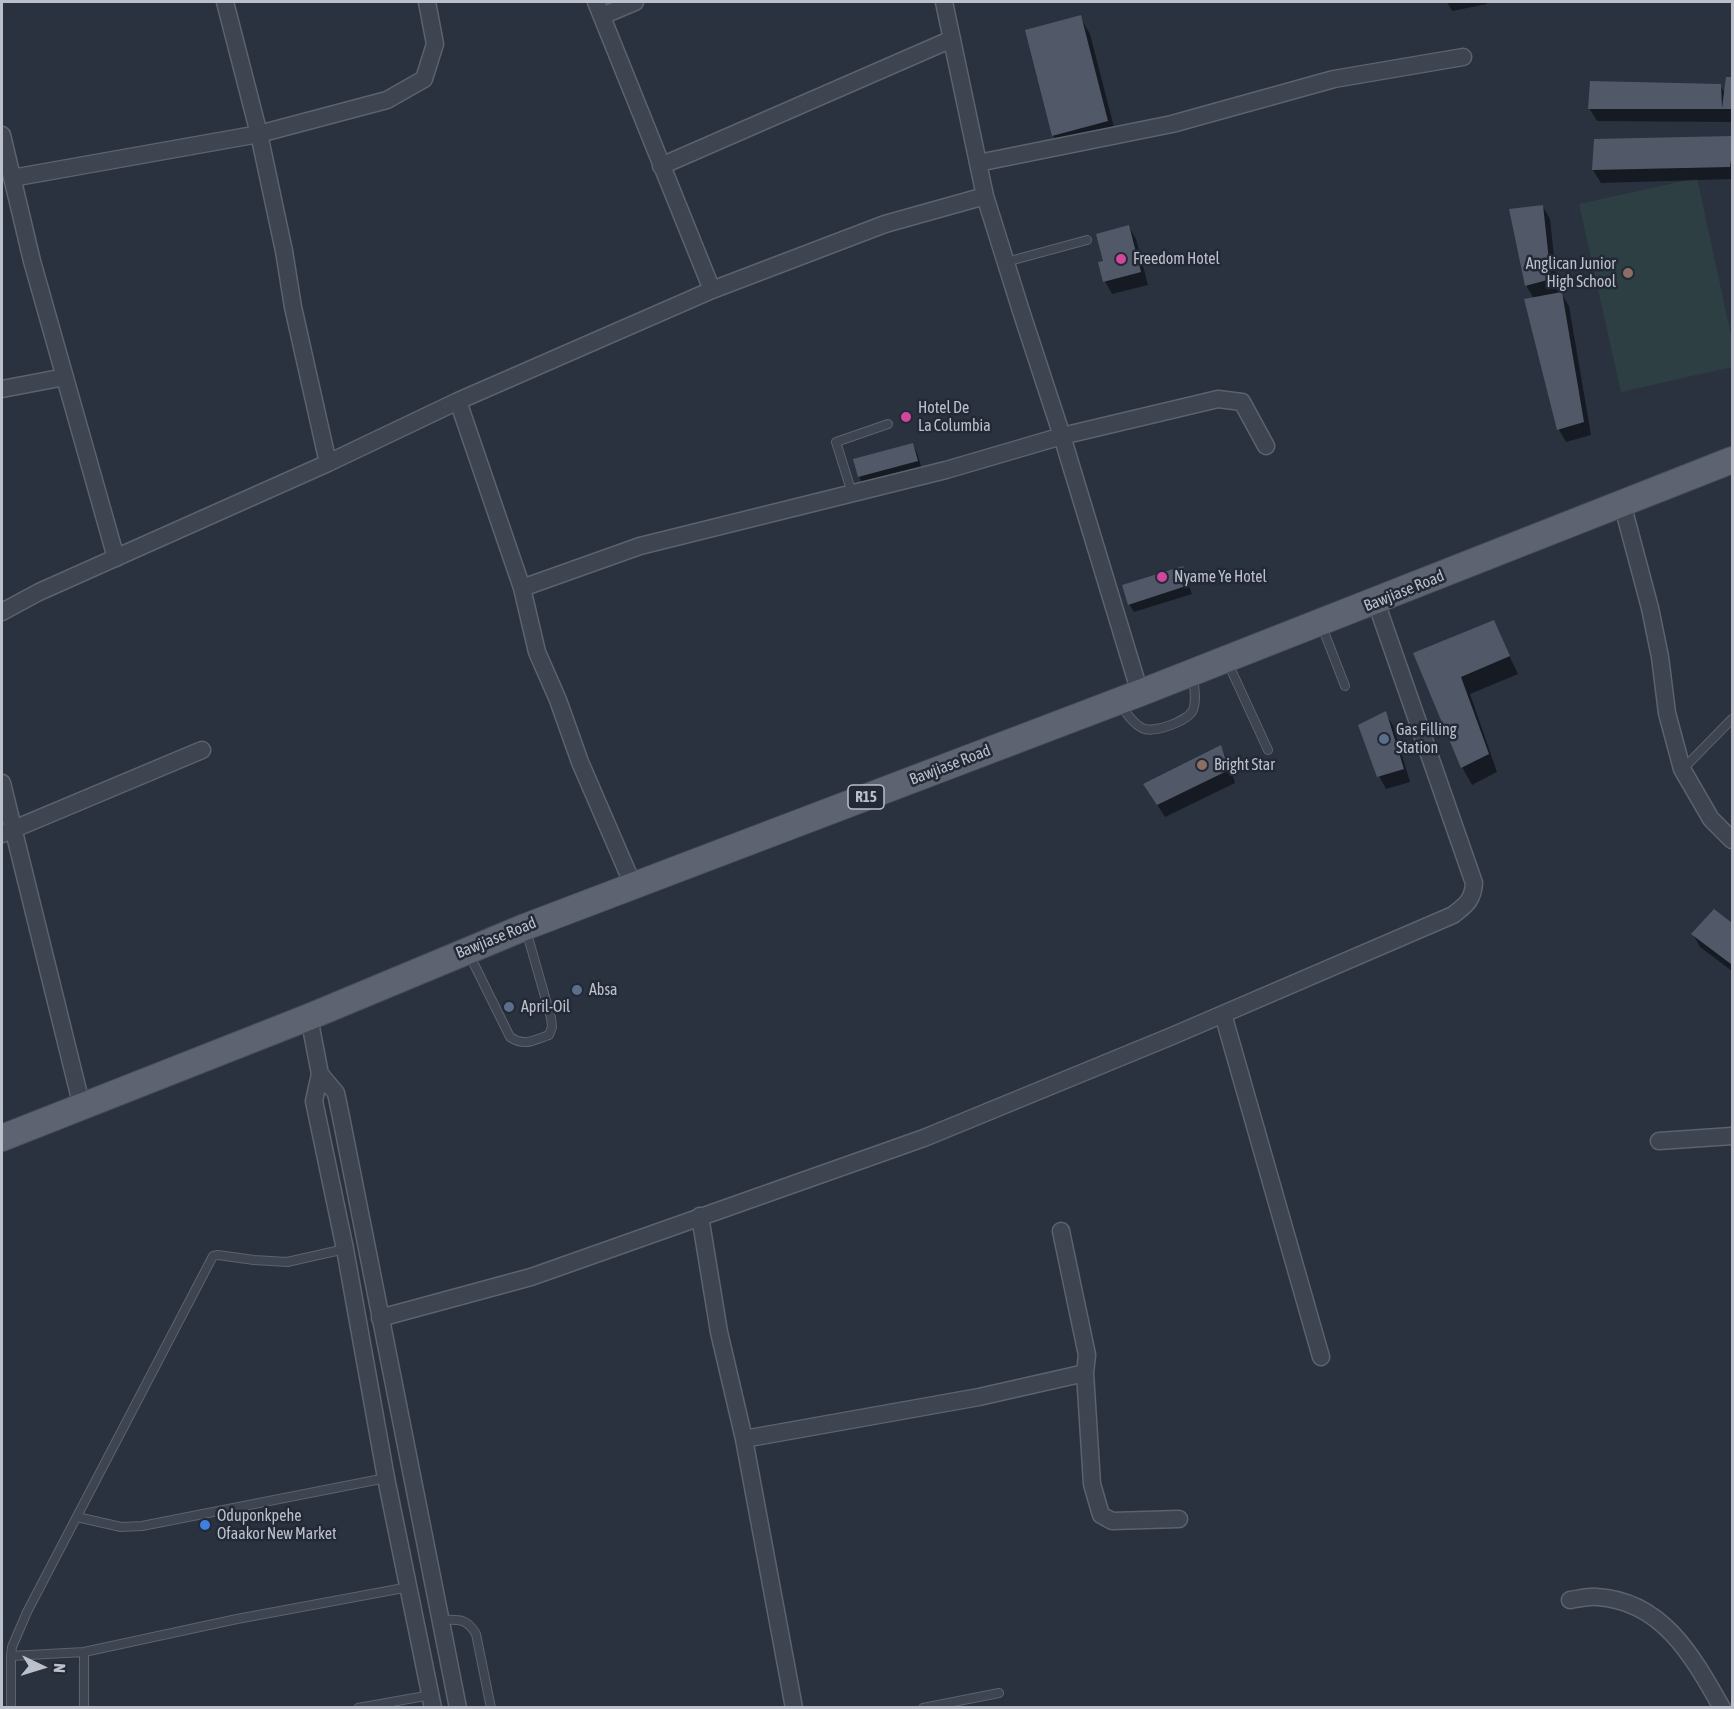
<!DOCTYPE html>
<style>
body{margin:0}
#map{position:relative;width:1734px;height:1709px;overflow:hidden;background:#2a3240;font-family:"Asap Condensed",sans-serif}
canvas{display:block}
.frame{position:absolute;inset:0;border:3px solid #bbc0ca;pointer-events:none}
.north{position:absolute;left:12px;top:1637px;width:60px;height:60px;-webkit-text-stroke:4px #232936;paint-order:stroke;rotate:94deg;font-size:16px;font-weight:700;line-height:24px;text-align:center;color:#bbc0ca}
.north::after{content:'';display:block;margin:auto;width:21px;height:27px;background:#bbc0ca;clip-path:polygon(50% 0,100% 100%,50% 72%,0 100%)}
</style>
<div id="map">
<canvas width="1734" height="1709"></canvas>
<div class="frame"></div>
<div class="north">N</div>
</div>
<script>
const ctx = document.querySelector('canvas').getContext('2d');
ctx.lineJoin = 'round';
function paint(path, color) { ctx.fillStyle = color; ctx.fill(path, 'evenodd'); }
function trace(path, color, width, dash) { ctx.strokeStyle = color; ctx.lineWidth = width; ctx.lineCap = dash ? 'butt' : 'round'; ctx.setLineDash(dash || []); ctx.stroke(path); }
function label(font, color, halo, rows, align = 'center') {
  ctx.font = font + ' "Asap Condensed",sans-serif'; ctx.lineWidth = 5; ctx.setLineDash([]); ctx.textBaseline = 'middle'; ctx.strokeStyle = halo; ctx.fillStyle = color; for (const [text, x, y, turn = 0] of rows) {
    ctx.save(); ctx.translate(x, y); ctx.rotate((+turn || 0) * Math.PI / 180); ctx.textAlign = isNaN(turn) ? turn : align; if (halo) ctx.strokeText(text, 0, 0); ctx.fillText(text, 0, 0); ctx.restore();
  }
}
const green = new Path2D(`
 M1697,178l35,162v27l-111,25 -42,-188z`);
const shadow = new Path2D(`
 M1447,2h40v2l-35,7z
 M1080,17l10,17 27,105 -53,14 -11,-18z
 M1727,79h5v43l-135,-1 -8,-13 131,-23 6,10z
 M1732,137v42l-131,4 -8,-13 3,-29z
 M1543,207l7,12 8,75 3,-1 8,13 22,129 -25,7 -7,-12 -33,-130 8,-1 -8,-14z
 M1129,227l7,12 12,46 -36,9 -7,-13v-19z
 M913,444l4,9 5,16 -58,16 -5,-8z
 M1182,568l10,26 -58,18 -5,-8z
 M1493,622l25,52 -48,20 27,78 -25,13 -10,-18 -47,-114z
 M1385,713l8,12 17,57 -24,7 -7,-13z
 M1220,746l7,13 8,24 -70,34 -20,-32z
 M1714,911l18,13v47l-32,-24 -7,-13z`);
const building = new Path2D(`
 M1081,15l27,106 -56,15 -27,-106z
 M1726,77h6v32h-144l2,-28 131,3 1,24z
 M1732,136v18l-2,13 -138,3 2,-31z
 M1543,205l8,74 -26,7 -16,-77z
 M1129,225l12,47 -38,10 -5,-20 5,-1 -7,-27z
 M1562,292l22,130 -27,8 -33,-131z
 M913,443l5,18 -60,16 -5,-18z
 M1183,566l6,19 -61,20 -6,-20z
 M1494,620l16,36 -49,21 28,77 -28,14 -48,-115z
 M1386,711l18,58 -27,8 -19,-52z
 M1221,745l8,25 -72,35 -14,-21z
 M1714,909l18,14 -1,41 -40,-30z`);
const lane = new Path2D(`
 M1006,262l81,-22
 M852,493l-16,-51 52,-18
 M1321,624l24,62
 M1227,661l41,89
 M1119,703c7,9 13,20 23,25 11,6 46,-7 51,-18 4,-10 1,-23 0,-34
 M1683,769l49,-50
 M468,952l42,85c15,10 24,3 39,-2l3,-8 -1,-9 -25,-88
 M77,1517l44,10 21,-1 244,-48
 M440,1620c18,0 26,-3 36,14l15,74
 M84,1652v56
 M11,1656l73,-4 153,-33 172,-32
 M11,1708v-52l1,-9 15,-35 186,-356 5,-1 36,5 33,2 58,-13
 M358,1708l73,-13
 M923,1708l76,-15`);
const street = new Path2D(`
 M225,2l34,132 25,117 9,56 35,156
 M596,2l116,288
 M944,2l41,194 36,115 41,125 78,257
 M602,16l33,-14
 M2,135l30,126 84,297
 M978,163l194,-39 162,-45 129,-22
 M661,166l291,-127
 M12,178l247,-44 128,-34 37,-21 11,-35 -8,-42
 M2,389l63,-12
 M458,401l64,187 15,64 21,48 22,62 53,123
 M1622,503l28,105 10,49 7,56 15,56 29,50 21,21
 M522,588l118,-42 306,-76 116,-34 156,-37 24,3 24,44
 M2,612l37,-20 289,-129 130,-62 254,-111 173,-66 100,-28
 M2,783l80,324
 M2,834l200,-84
 M1223,1014l98,343
 M309,1017l11,57 -6,27 31,148 41,229 47,230
 M320,1074l16,19 5,24 117,591
 M1659,1141l73,-5
 M700,1216l19,116 25,107 50,269
 M1061,1231l26,124 -2,18 7,111 9,31 11,6 67,-2
 M380,1318l151,-41 393,-139 248,-102 281,-121c13,-10 20,-15 21,-32l-98,-281
 M744,1439l235,-42 106,-24
 M1570,1600c8,-1 18,-4 27,-3 66,4 96,60 125,111`);
const primary = new Path2D(`
 M2,1138l307,-121 216,-90 615,-234 592,-233`);
const markers = [
 [1121,259,6,"#d1479c"],
 [1628,273,6,"#8d6e63"],
 [906,417,6,"#d1479c"],
 [1162,577,6,"#d1479c"],
 [1384,739,6,"#5c6f8a"],
 [1202,765,6,"#8d6e63"],
 [577,990,6,"#5c6f8a"],
 [509,1007,6,"#5c6f8a"],
 [205,1525,6,"#3f7fe0"]
];
const shields = [
 [866,797,36]
];
const shieldNames = [
 ["R15",866,797]
];
const poiNames = [
 ["Freedom Hotel",1133,259],
 ["Anglican Junior",1616,264,"right"],
 ["High School",1616,282,"right"],
 ["Hotel De",918,408],
 ["La Columbia",918,426],
 ["Nyame Ye Hotel",1174,577],
 ["Gas Filling",1396,730],
 ["Station",1396,748],
 ["Bright Star",1214,765],
 ["Absa",589,990],
 ["April-Oil",521,1007],
 ["Oduponkpehe",217,1516],
 ["Ofaakor New Market",217,1534]
];
const streetNames = [
 ["Bawjiase Road",1404,591,-22],
 ["Bawjiase Road",950,765,-21],
 ["Bawjiase Road",496,938,-22]
];
paint(green, '#2d3f42');
paint(shadow, '#0007');
paint(building, '#515969');
trace(lane, '#5c626e', 10);
trace(street, '#5c626e', 19);
trace(primary, '#484d5a', 28);
trace(lane, '#3e4450', 8);
trace(street, '#3e4450', 16);
trace(primary, '#5d6370', 26);
for (const [x, y, r, color] of markers) { const dot = new Path2D(); dot.arc(x, y, r, 0, 2 * Math.PI); ctx.fillStyle = color; ctx.fill(dot); trace(dot, '#232936', 2); }
for (const [x, y, w] of shields) { const box = new Path2D(); box.roundRect(x - w / 2, y - 12, w, 24, 4.5); ctx.fillStyle = '#232936'; ctx.fill(box); trace(box, '#bbc0ca', 1.5); }
label('bold 15px', '#bbc0ca', null, shieldNames);
label('16px', '#bbc0ca', '#232936', poiNames, 'left');
label('16px', '#bbc0ca', '#232936', streetNames);
</script>
